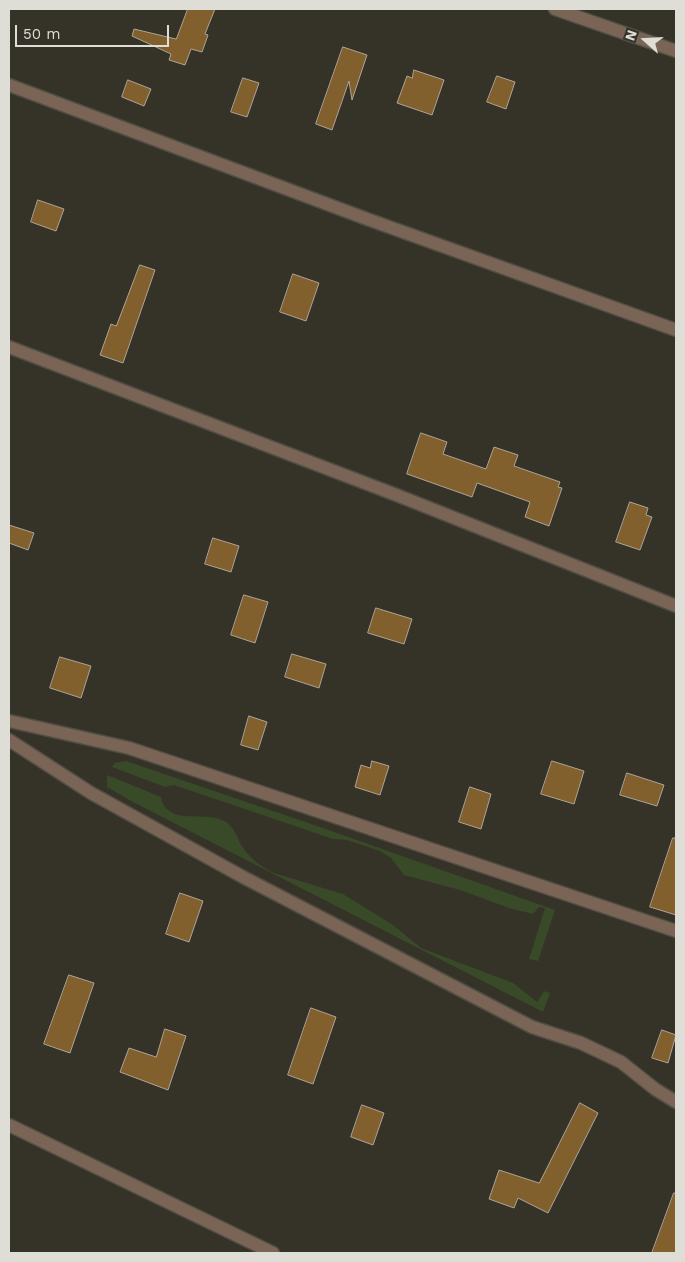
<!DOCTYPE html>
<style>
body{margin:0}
#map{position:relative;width:685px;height:1262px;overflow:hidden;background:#353227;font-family:"Work Sans",sans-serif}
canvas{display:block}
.frame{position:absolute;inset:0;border:10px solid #deddd6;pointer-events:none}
.north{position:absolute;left:620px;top:15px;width:50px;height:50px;-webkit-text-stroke:4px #353227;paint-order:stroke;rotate:289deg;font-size:14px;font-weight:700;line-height:20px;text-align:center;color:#deddd6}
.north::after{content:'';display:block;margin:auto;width:18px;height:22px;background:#deddd6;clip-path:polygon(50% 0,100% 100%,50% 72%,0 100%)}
.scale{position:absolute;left:15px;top:25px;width:154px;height:22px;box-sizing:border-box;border:2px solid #deddd6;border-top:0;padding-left:6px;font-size:15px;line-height:18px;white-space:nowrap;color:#deddd6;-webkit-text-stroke:4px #353227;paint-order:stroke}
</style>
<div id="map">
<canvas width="685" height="1262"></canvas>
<div class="frame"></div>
<div class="north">N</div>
<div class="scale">50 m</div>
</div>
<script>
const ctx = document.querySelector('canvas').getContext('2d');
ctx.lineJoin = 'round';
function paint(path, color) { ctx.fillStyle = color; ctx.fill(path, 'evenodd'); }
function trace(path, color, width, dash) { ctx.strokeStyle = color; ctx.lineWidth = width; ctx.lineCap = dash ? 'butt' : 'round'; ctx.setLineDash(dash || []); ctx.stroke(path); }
const green = new Path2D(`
 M126,761l194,66 235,83 -17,51 -9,-2 16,-51 -6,-1 -6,7 -24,-6 -49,-18 -56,-15 -13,-17 -11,-7 -33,-11 -14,-1 -159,-54 -9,2 -53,-20 3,-4z
 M107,775l54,22c6,30 43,13 63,24 12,6 13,19 20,28 7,10 19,19 30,24l69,21 50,31 28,23 92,35 24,19 7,-11 6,2 -7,19 -410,-210 -26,-15z`);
const building = new Path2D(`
 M188,9h27l-10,25 3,1 -6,17 -11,-3 -6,16 -16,-5 2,-6 -39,-18 2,-7 42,10z
 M343,47l24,8 -15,45 -3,-19 -17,49 -16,-6z
 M414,70l30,10 -12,35 -35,-12 10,-27 5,2z
 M497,76l18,6 -9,27 -19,-7z
 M243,78l16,5 -12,34 -16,-5z
 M128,80l23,9 -7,17 -22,-9z
 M38,200l26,9 -8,22 -25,-9z
 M140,265l15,5 -32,93 -23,-8 11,-31 5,2z
 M293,274l26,9 -13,38 -26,-9z
 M421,433l26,9 -4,12 43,15 8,-22 24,8 -4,11 46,16 -2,5 4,1 -13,38 -24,-9 5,-15 -53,-19 -5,14 -65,-23z
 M630,502l18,6 -2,7 6,2 -12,33 -24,-8z
 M9,525l25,8 -6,17 -19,-7z
 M213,538l26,8 -8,26 -26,-8z
 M244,595l24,7 -13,41 -24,-8z
 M376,608l36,11 -8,25 -36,-11z
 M292,654l34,10 -7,24 -34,-11z
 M60,657l31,9 -10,32 -31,-10z
 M249,716l18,6 -9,28 -17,-5z
 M372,761l17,5 -9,29 -25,-8 6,-22 9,3z
 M552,761l32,10 -10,33 -33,-10z
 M627,773l37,12 -7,21 -37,-11z
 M470,787l21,7 -10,35 -22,-7z
 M673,838h3v77l-26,-8z
 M180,893l23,8 -14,41 -23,-8z
 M69,975l25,8 -24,70 -26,-9z
 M311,1008l25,9 -23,67 -25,-9z
 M165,1029l21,7 -18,54 -48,-18 9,-24 27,9z
 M662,1030l14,5 -8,28 -16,-5z
 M580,1103l18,10 -50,100 -30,-15 -4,10 -25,-9 10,-29 40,13z
 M362,1105l22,8 -11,32 -22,-8z
 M674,1193h2v60h-24z`);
const minor = new Path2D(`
 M555,9l121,42
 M9,85l358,134 309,111
 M9,347l390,149 277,110
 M9,721l120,27 547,183
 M9,740l82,53 152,84 289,150 49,16 40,19 34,27 21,13
 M9,1125l264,128`);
paint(green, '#394a29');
paint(building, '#82602e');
trace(building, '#ada499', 1);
trace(minor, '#504d43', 15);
trace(minor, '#796455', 12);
</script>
